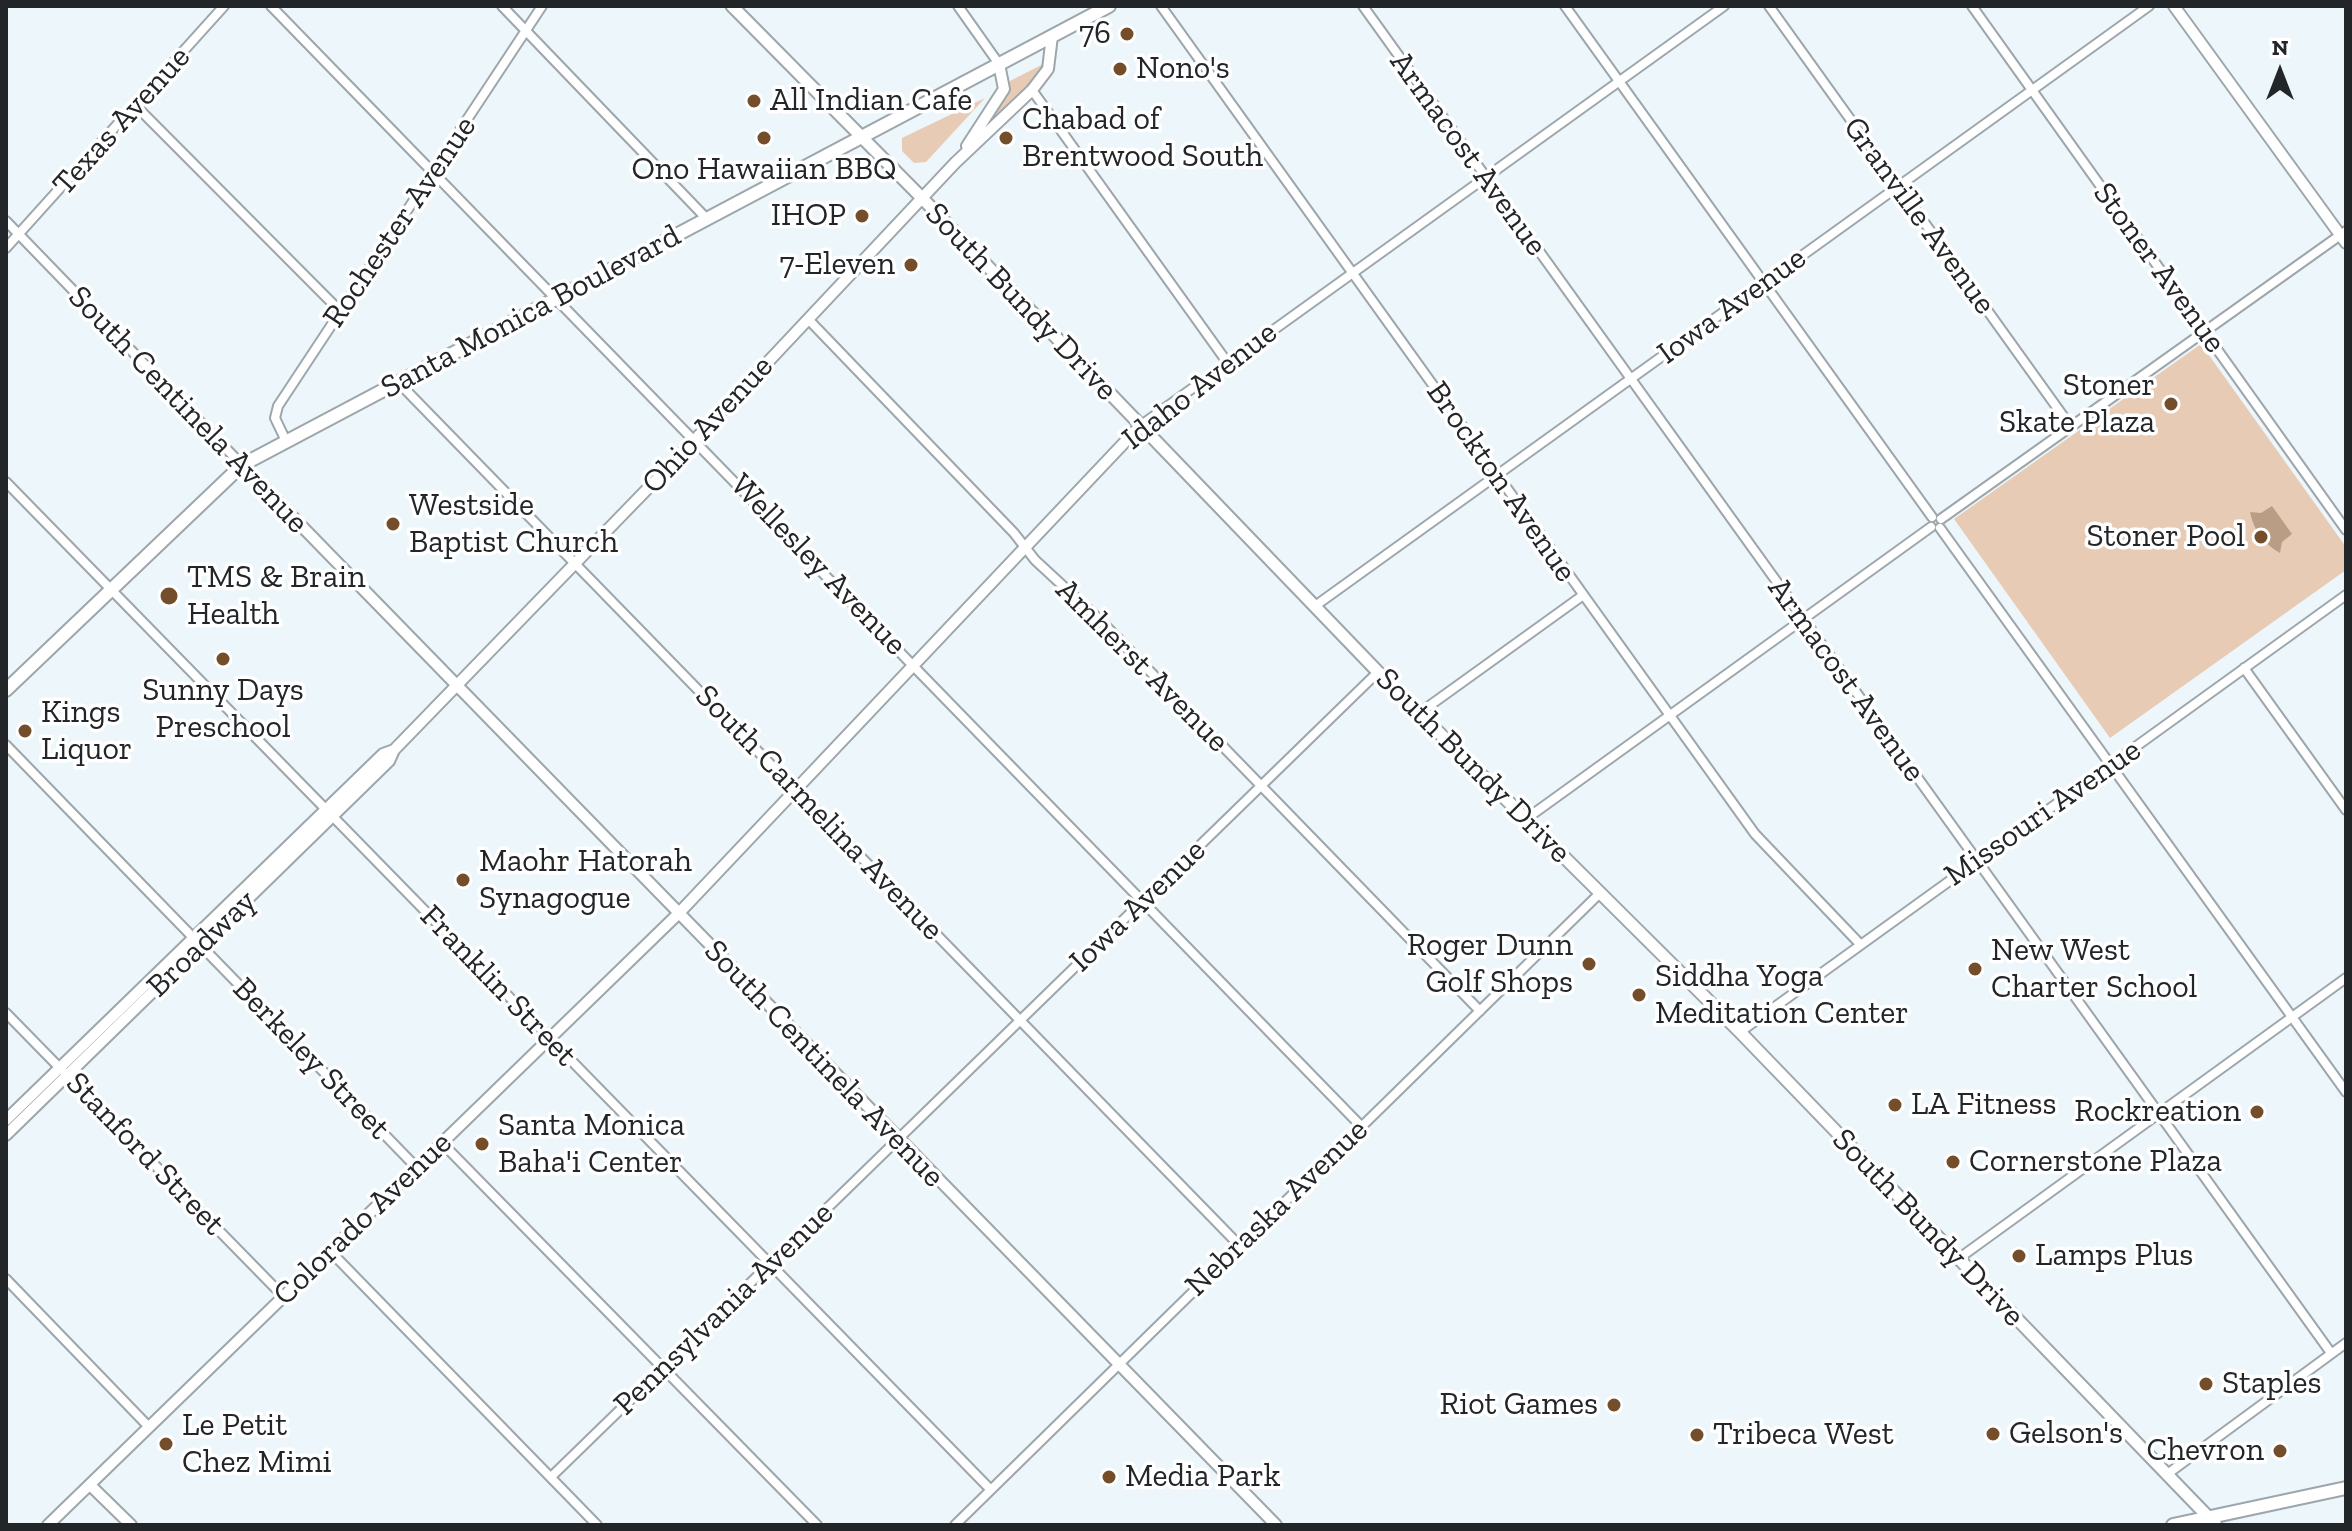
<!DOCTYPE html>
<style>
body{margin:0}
#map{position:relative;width:2352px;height:1531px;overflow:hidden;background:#ecf6fb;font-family:"Zilla Slab",serif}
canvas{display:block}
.frame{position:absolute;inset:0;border:8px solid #232628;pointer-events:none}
.north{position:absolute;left:2240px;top:32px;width:80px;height:80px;-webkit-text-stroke:6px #fff;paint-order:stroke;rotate:0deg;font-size:22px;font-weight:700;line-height:32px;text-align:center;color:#232628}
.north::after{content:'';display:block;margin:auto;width:28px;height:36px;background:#232628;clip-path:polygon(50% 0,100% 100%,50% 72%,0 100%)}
</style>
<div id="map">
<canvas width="2352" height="1531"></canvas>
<div class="frame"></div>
<div class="north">N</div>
</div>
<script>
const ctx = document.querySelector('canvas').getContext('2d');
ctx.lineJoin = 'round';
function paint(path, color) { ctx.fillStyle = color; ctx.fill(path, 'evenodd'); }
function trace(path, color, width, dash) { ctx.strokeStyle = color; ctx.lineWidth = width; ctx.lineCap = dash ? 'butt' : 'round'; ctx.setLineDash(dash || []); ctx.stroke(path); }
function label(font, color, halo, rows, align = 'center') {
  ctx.font = font + ' "Zilla Slab",serif'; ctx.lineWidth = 7; ctx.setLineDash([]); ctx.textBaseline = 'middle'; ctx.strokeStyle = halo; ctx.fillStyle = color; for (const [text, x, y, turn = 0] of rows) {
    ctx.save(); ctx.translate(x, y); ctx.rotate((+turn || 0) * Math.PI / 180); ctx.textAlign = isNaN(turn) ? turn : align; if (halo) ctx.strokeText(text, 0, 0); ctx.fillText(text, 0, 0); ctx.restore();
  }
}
const green = new Path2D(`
 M1045,63l-11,18 -48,45 22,-35 2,-10z
 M985,98l-59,64 -12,1 -12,-12v-13z
 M2201,344l145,203v23l-236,168 -156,-219z`);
const water = new Path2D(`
 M2272,506l20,28 -10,8 -2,11c-17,-10 -26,-22 -30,-41l11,1z`);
const minor = new Path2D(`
 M271,6l1090,1120
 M502,6l205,213
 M958,6l41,58
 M1161,6l594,828 104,109
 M1363,6l968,1347
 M1565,6l367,511
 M1769,6l302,421
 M1972,6l374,524
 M1032,90l195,272
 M136,106l204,205
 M6,221l236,244
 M6,248l218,-242
 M808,319l206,214 21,27 67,62 378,389
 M398,382l841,863
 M1140,426l584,-420
 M286,441l-11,-23 3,-12 264,-400
 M6,482l984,1007
 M1941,519l405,-288
 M1940,528l406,564
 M1315,606l834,-600
 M2244,668l102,142
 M1418,714l164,-118
 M6,745l410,422
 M1526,819l405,-292
 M6,1013l277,283
 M1740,1032l606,-437
 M441,1142l376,383
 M330,1251l267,274
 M1958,1259l388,-281
 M6,1279l143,148
 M2166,1475l180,-132
 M551,1477l827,-805
 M955,1525l645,-632`);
const tertiary = new Path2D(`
 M2174,6l172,237
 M967,146l37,-57 -5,-25
 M242,465l1034,1060
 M6,1120l377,-366 11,-4
 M6,1135l383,-374 5,-11 293,-302 268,-285 77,-73 16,-21 4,-33
 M90,1485l41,40
 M48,1525l630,-611 462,-488`);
const secondary = new Path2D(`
 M732,6l190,192 456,474 362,360 476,493`);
const primary = new Path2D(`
 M6,690l236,-225 867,-459
 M2173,1525l173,-37`);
const markers = [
 [1127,34,8,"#744d2b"],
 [1120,69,8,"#744d2b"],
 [754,101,8,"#744d2b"],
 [764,138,8,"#744d2b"],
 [1006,138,8,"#744d2b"],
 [862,216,8,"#744d2b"],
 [911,265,8,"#744d2b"],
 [2171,404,8,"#744d2b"],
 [393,524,8,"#744d2b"],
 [2261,537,8,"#744d2b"],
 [169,596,10,"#744d2b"],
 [223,659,8,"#744d2b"],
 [25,731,8,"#744d2b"],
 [463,880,8,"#744d2b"],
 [1589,964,8,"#744d2b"],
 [1975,969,8,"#744d2b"],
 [1639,995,8,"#744d2b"],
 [1895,1105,8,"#744d2b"],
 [2257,1112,8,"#744d2b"],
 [482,1144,8,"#744d2b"],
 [1953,1162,8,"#744d2b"],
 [2019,1256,8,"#744d2b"],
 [2206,1384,8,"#744d2b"],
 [1614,1405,8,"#744d2b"],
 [1993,1434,8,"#744d2b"],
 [1697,1435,8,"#744d2b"],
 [166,1444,8,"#744d2b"],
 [2280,1451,8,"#744d2b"],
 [1109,1477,8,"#744d2b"]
];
const poiNames = [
 ["76",1111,34,"right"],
 ["Nono's",1136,69],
 ["All Indian Cafe",770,101],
 ["Chabad of",1022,120],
 ["Brentwood South",1022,157],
 ["Ono Hawaiian BBQ",764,170,"center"],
 ["IHOP",846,216,"right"],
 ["7-Eleven",895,265,"right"],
 ["Stoner",2155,386,"right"],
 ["Skate Plaza",2155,423,"right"],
 ["Westside",409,506],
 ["Baptist Church",409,543],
 ["Stoner Pool",2245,537,"right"],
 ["TMS & Brain",187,578],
 ["Health",187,615],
 ["Sunny Days",223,691,"center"],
 ["Preschool",223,728,"center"],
 ["Kings",41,713],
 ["Liquor",41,750],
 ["Maohr Hatorah",479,862],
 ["Synagogue",479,899],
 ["Roger Dunn",1573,946,"right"],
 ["Golf Shops",1573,983,"right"],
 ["New West",1991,951],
 ["Charter School",1991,988],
 ["Siddha Yoga",1655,977],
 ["Meditation Center",1655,1014],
 ["LA Fitness",1911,1105],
 ["Rockreation",2241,1112,"right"],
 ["Santa Monica",498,1126],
 ["Baha'i Center",498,1163],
 ["Cornerstone Plaza",1969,1162],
 ["Lamps Plus",2035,1256],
 ["Staples",2222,1384],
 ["Riot Games",1598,1405,"right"],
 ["Le Petit",182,1426],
 ["Chez Mimi",182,1463],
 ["Gelson's",2009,1434],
 ["Tribeca West",1713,1435],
 ["Chevron",2264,1451,"right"],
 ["Media Park",1125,1477]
];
const streetNames = [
 ["Texas Avenue",122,121,-48],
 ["Armacost Avenue",1468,154,54],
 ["Granville Avenue",1919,216,54],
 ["Rochester Avenue",400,222,-56],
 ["Stoner Avenue",2159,268,54],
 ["South Bundy Drive",1021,302,46],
 ["Iowa Avenue",1732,306,-36],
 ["Santa Monica Boulevard",531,312,-28],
 ["Idaho Avenue",1200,386,-38],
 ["South Centinela Avenue",188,410,46],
 ["Ohio Avenue",708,425,-47],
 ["Brockton Avenue",1501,482,55],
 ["Wellesley Avenue",818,565,46],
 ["Amherst Avenue",1142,666,45],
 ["Armacost Avenue",1846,680,54],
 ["South Bundy Drive",1473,766,45],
 ["South Carmelina Avenue",819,813,46],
 ["Missouri Avenue",2043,813,-35],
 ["Iowa Avenue",1138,906,-44],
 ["Broadway",202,944,-44],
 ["Franklin Street",498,986,46],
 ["Berkeley Street",311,1059,46],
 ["South Centinela Avenue",824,1064,46],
 ["Stanford Street",145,1154,46],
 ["Nebraska Avenue",1277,1208,-44],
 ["Colorado Avenue",363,1219,-44],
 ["South Bundy Drive",1928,1228,46],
 ["Pennsylvania Avenue",724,1309,-44]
];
paint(green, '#e8cbb4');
paint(water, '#ba9d85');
trace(minor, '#9da6ab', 12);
trace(tertiary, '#9da6ab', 14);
trace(secondary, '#9da6ab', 15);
trace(primary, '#9da6ab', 16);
trace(minor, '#fff', 8);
trace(tertiary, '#fff', 10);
trace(secondary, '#fff', 11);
trace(primary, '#fff', 12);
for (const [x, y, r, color] of markers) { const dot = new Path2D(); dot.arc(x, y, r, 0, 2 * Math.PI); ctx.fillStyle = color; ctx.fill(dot); trace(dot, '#fff', 3); }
label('32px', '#232628', '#fff', poiNames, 'left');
label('32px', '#232628', '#fff', streetNames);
</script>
